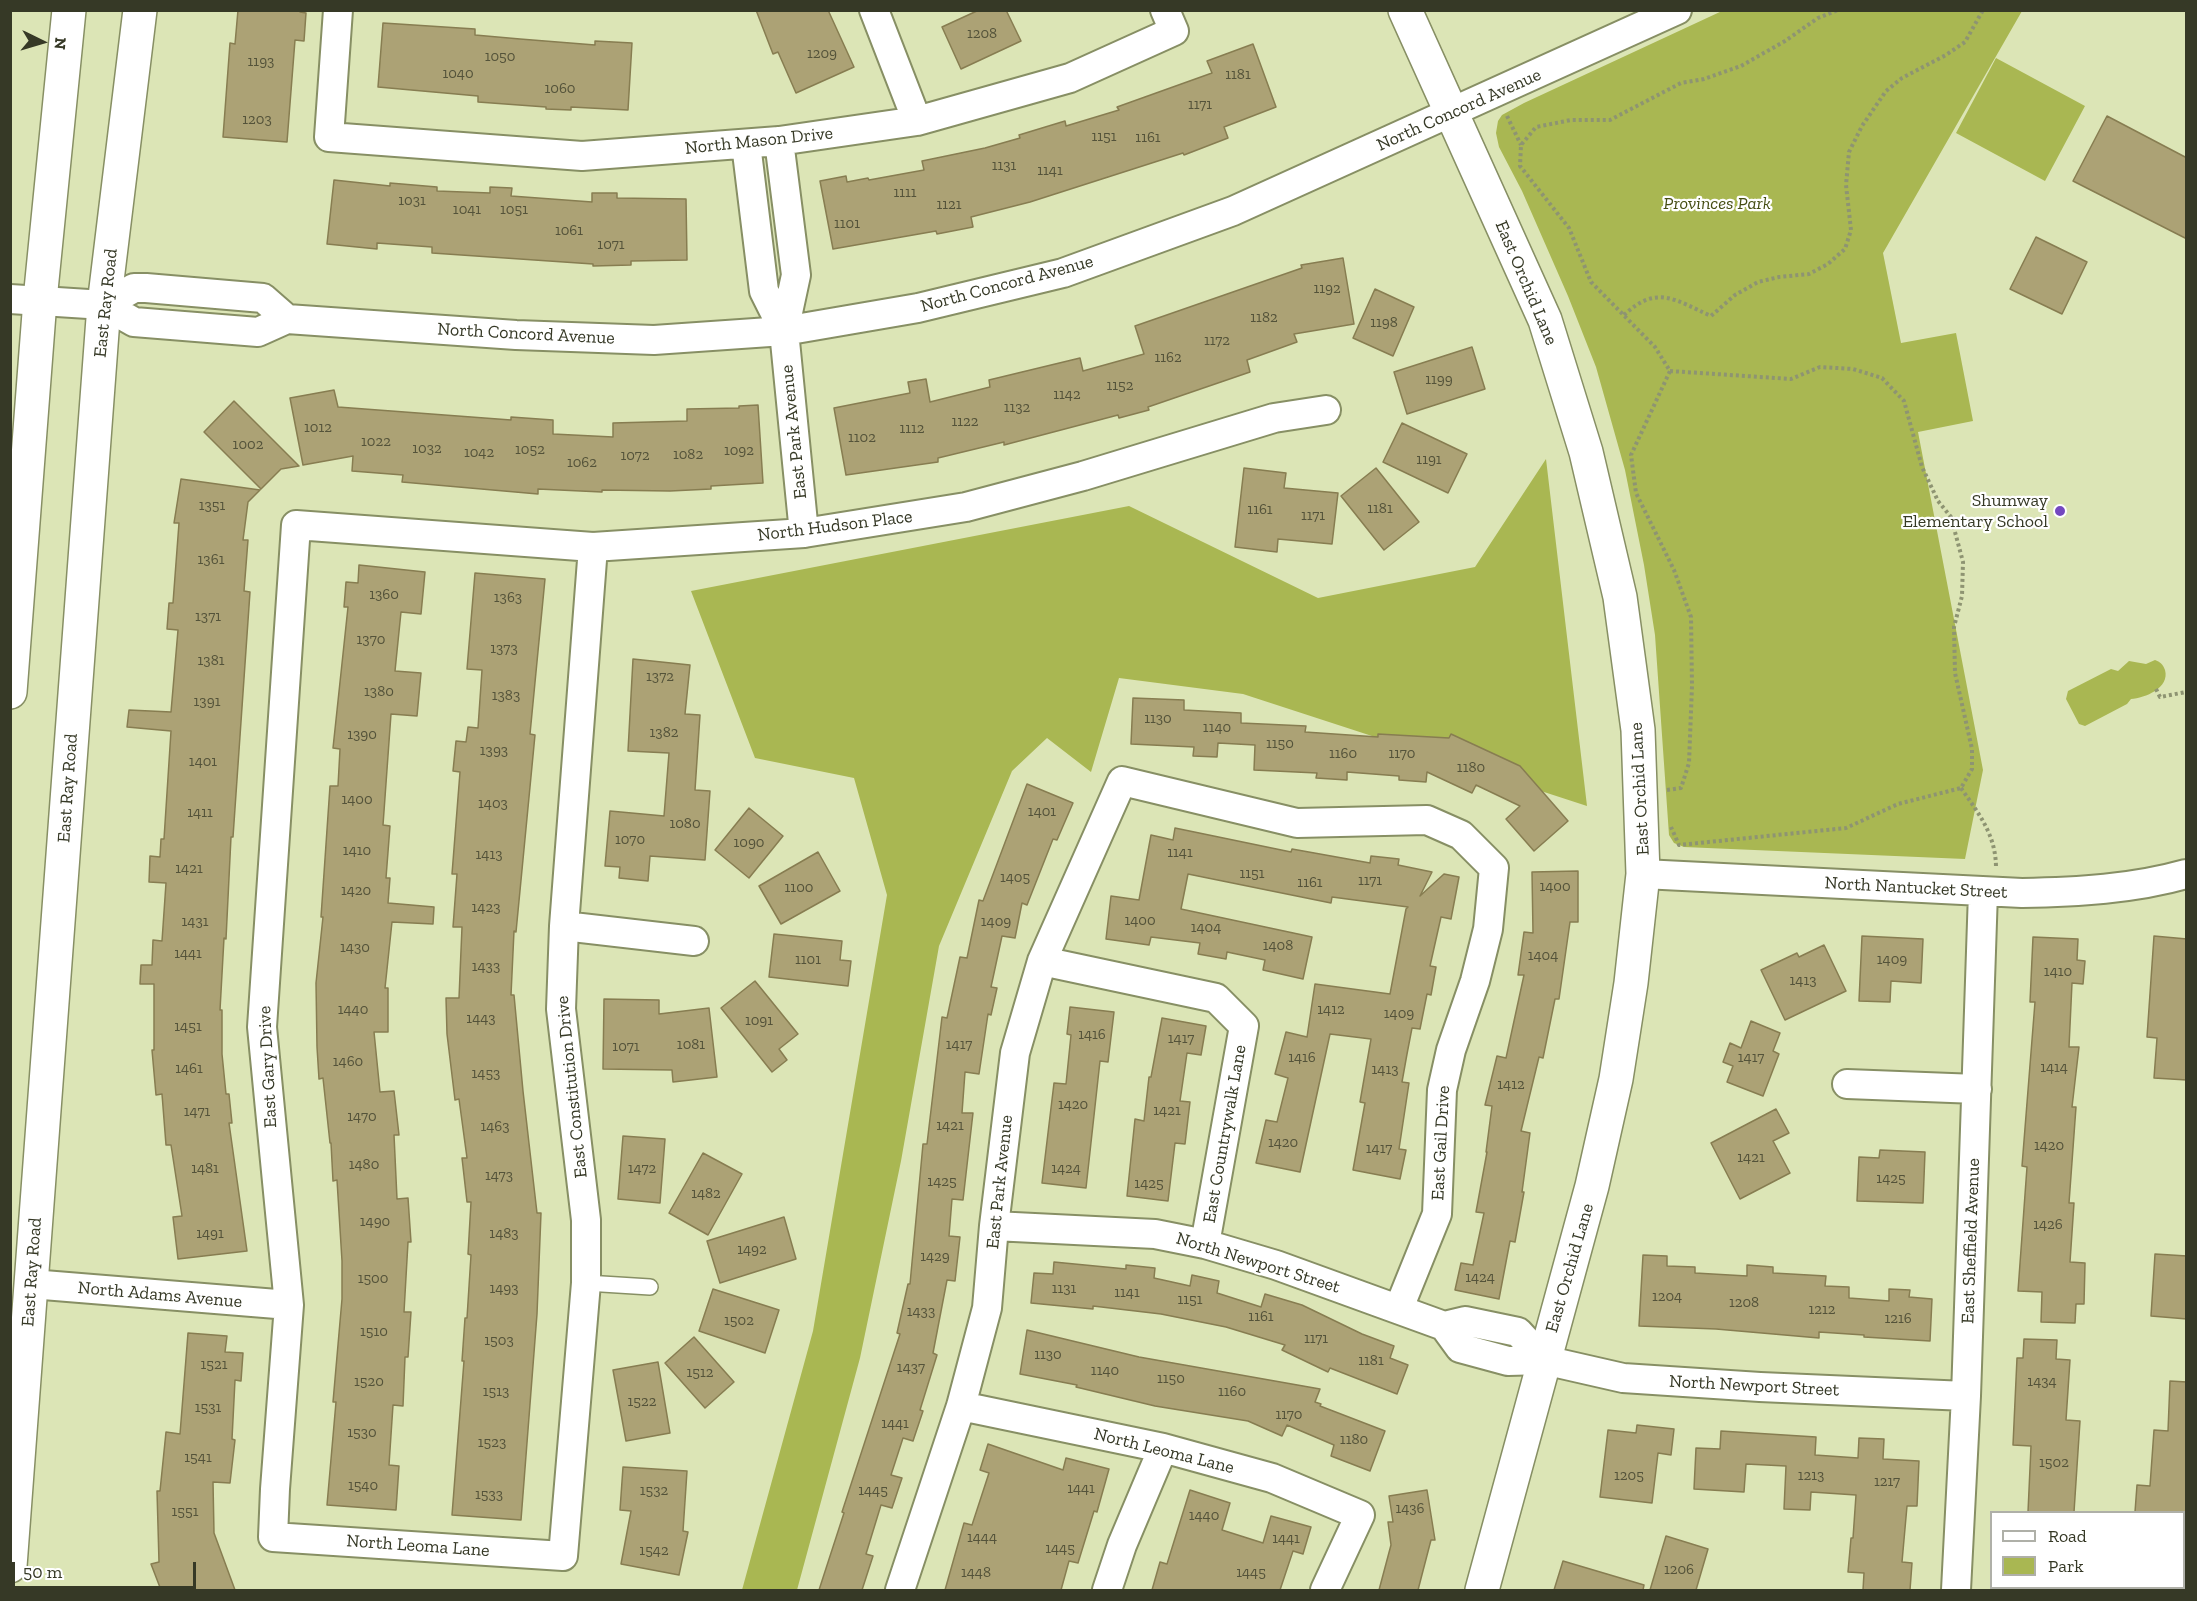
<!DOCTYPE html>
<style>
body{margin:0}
#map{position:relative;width:2197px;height:1601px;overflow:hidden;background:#dce5b6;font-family:"Zilla Slab",serif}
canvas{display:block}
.frame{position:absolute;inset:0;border:12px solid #363926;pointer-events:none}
.legend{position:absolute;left:1990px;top:1511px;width:195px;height:78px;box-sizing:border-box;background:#fff;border:2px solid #afb0a8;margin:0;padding:8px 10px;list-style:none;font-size:18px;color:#363926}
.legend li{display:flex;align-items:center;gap:12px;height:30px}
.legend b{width:30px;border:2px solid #afb0a8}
.north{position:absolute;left:12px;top:12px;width:60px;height:60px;-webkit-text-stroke:4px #fff;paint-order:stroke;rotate:95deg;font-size:16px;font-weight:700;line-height:24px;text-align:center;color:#363926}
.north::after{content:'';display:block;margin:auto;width:21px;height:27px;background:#363926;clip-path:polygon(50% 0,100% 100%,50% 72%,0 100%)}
.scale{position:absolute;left:12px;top:1562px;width:184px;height:27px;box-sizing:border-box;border:3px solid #363926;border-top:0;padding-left:8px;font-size:18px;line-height:21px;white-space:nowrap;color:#363926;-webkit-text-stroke:4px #fff;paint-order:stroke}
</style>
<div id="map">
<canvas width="2197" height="1601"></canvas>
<div class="frame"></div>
<ul class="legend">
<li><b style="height:8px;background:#fff"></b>Road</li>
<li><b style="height:16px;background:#a9b752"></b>Park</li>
</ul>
<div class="north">N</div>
<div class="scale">50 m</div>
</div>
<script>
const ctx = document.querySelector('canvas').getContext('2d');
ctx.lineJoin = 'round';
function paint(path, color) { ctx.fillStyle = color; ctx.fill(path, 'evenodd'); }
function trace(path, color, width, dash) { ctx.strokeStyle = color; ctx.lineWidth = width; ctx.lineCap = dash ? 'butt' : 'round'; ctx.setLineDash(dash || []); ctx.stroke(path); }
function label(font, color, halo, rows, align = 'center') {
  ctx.font = font + ' "Zilla Slab",serif'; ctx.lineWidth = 4.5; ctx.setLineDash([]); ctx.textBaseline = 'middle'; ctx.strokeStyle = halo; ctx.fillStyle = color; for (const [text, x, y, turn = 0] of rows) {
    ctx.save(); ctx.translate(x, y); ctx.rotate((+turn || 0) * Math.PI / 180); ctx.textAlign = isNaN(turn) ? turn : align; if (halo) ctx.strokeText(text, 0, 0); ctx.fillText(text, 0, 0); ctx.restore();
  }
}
const green = new Path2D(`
 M1722,11h300l-139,242 18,90 55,-10 17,88 -55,11 65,338 -18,89 -281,-12 -10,-4 -5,-8 -14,-200 -11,-70 -19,-95 -29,-103 -28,-71 -46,-105 -23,-44 -3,-14 2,-12 4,-6 22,-12z
 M1996,58l89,48 -40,75 -89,-48z
 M1546,459l41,347 -344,-112 -124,-16 -28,94 -44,-34 -35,33 -73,175 -38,215 -41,197 -63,232h-55l71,-259 74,-436 -33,-117 -99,-20 -64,-167 438,-85 189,92 157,-31z
 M2155,660c5,2 8,4 10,10 5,18 -20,28 -34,29l-4,5 -42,22 -6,-2 -13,-25 2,-8 43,-22 7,2 11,-10 17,3z`);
const building = new Path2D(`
 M238,10h62v2l6,1 -2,28 -9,-1 -8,102 -64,-5 7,-94 5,1z
 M756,10h72l26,57 -58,26 -18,-41 -5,2z
 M979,10h27l15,31 -60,28 -19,-42z
 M383,23l92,6v6l45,4 75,6v-4l37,2 -4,67 -57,-3v3l-25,-1v-2l-68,-5v-6l-100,-9z
 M1253,44l23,63 -52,20 4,11 -44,17 -1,-2 -153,49 -59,15 2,10 -36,7 -1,-3 -103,18 -13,-68 26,-5 1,6 21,-4 1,2 55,-10 -2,-9 63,-13 35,-10 -1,-3 46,-14 1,5 53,-16 -2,-3 95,-34 -5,-12z
 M2107,116l80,42v81l-114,-58z
 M334,180l56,6v-3l47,4v4l53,2v-6l22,1 -1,8 81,6v-9h25v5l69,1 1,61 -56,1v4l-38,1v-2l-161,-11v-6l-55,-4v6l-50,-5z
 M2036,237l51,25 -25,52 -52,-25z
 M1343,258l11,66 -60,10 3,8 -50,18 3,12 -102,35 1,3 -30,8 -1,-3 -114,30v-3l-66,16v4l-92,13 -12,-67 76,-15 -2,-11 18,-3 4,23 60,-15 -1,-7 91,-22 3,13 61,-17 -9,-28 167,-58 -1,-3z
 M1375,289l39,18 -21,49 -40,-18z
 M1472,347l13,42 -78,25 -13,-42z
 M334,390l4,17 173,13v-3l42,3v14l60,3v-14l74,-2v-12l52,-1v-2l19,-1 5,78 -52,3v3l-41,2 -68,-1v2l-64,-3v5l-136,-12 1,-7 -51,-4 1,-15 -50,9 -13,-67z
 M234,401l65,65 -18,3 -20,20 -57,-57z
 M1402,423l65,31 -19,39 -65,-31z
 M1244,468l42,5 -2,15 54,5 -6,51 -54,-5 -1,13 -42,-5z
 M1376,468l43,54 -35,28 -43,-54z
 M181,479l79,11 -12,12 -5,38h5l-4,51 6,1 -17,245h-2l-5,102 -2,-1 -4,72h2v44l4,40h3l3,29h-3l18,128 -69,8 -5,-42 9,-1 -11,-71h-5l-4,-51 -6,1 -4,-45h2v-66h-14l1,-19h11l1,-25 9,1 4,-58 -17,-1 1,-26 10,1 1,-18h3l7,-108 -44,-4 2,-17 42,2 7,-82 -11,-1 2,-26h4l6,-80h-5z
 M359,565l66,7 -4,42 -20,-2 -6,59 26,2 -4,43 -26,-2 -8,111 7,1 -4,52h4l-2,25 46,4 -1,17 -41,-2 -7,66h3v44h-14l6,60 14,-1 5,44h-5l3,64 11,-1 3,44h-3l-4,70h7l-3,45h-3l-2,49 -10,-1 -4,60 10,1 -3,44 -69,-5 9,-103h-3l9,-103v-38l-5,-81 -4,1 -2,-38h-1l-7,-65 -4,1 -2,-32 -1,-64 7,-66h-2l9,-131h8l2,-37 -7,-1 15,-141h-4l2,-25 12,1z
 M475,573l70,6 -15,155 5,1 -19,197 -2,-1 -3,64h3l9,96 14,122h4l-4,101 -16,206 -69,-5 12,-154h-2l3,-43h2l4,-63 -3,-1 3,-52h-4l-5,-44h5l-8,-59 -4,1 -8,-66 -1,-36h13l3,-71h-9l4,-53h-5l8,-102 -7,-1 3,-30 10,1 2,-15 10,1 4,-58 -15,-1z
 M633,659l57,6 -5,49 15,1 -5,75 15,1 -5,69 -55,-4 -2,25 -29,-3 1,-11 -15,-1 5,-55 54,5 5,-63 -41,-2z
 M1133,698l51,2v10l57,3v10l65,3 -1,6 73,5v-3l71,4 2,-4 69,32 48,55 -34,30 -28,-32 14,-13 -44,-21 -4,8 -45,-21 -1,10 -27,-2v-4l-52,-4v8l-31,-2 1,-5 -63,-3 1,-25 -37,-2 -1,14 -24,-1 1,-9 -63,-3z
 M1027,784l46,19 -16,37 -4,-1 -26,66 -5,-2 -7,35 -13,-2 -11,51 6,1 -6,27 -3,-1 -9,60 -14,-2 -3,41h11l-10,87 -11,-1 -3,37 11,1 -5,44 -8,-1 -14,73 4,2 -17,55 3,1 -10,30 -10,-3 -12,37 11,3 -10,30 -11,-3 -15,49 7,2 -11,34h-43l25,-77 -2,-1 58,-178 -3,-1 11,-49h2l13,-140h4l15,-127 5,1 13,-61 7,1 12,-58 4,1z
 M749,808l34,28 -34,42 -34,-28z
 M1175,828l116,24 1,-3 78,14 1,-7 28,3 -1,6 34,7 -12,24 24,-22 15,3 -8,42 -10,-2 -11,49 6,1 -5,28 -4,-1 -7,35 -8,-1 -5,26 -5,28 7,1 -10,66 7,1 -6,29 -47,-9 12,-67 -5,-1 11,-63 -41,-5 -30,138 -44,-9 10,-43 11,2 11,-44 -13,-4 11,-42 21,5 8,-53 75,10 16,-85 2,-2 -76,-10 -1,6 -143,-29 -7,35 131,28 -9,42 -40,-9 2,-10 -38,-8 -1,7 -28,-5 2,-11 -49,-6 -2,8 -43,-6 5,-43 28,4 12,-65 22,5z
 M818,852l22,39 -59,33 -22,-38z
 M1578,871v51h-8l-11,77h-4l-12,59 -4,-1 -18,74 9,2 -8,59h2l-9,50 -5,-1 -11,58 -44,-9 6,-27 12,2 11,-52 -8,-1 11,-60h-1l6,-46 -7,-1 12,-49 9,2 18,-83h-6l6,-43 9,1 -1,-61z
 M774,934l68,7 -2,19 11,1 -3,25 -79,-9z
 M1862,936l61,3 -2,44 -30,-2 -1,21 -31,-1z
 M2154,936l33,3v141l-33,-2 3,-40 -10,-1z
 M2033,937l45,2 -1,21 8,1 -2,23 -11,-1 -3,64h10l-7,60h4l-7,96h5l-4,59 15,1 -1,41h-8l-1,19 -34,-1 1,-30 -24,-1 9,-124 -5,-1 13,-164h-5z
 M1824,945l22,46 -61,29 -24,-50 36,-17 2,4z
 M755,981l43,53 -19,15 8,11 -15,12 -51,-64z
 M604,999l55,1v14l50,-6 8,69 -44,5 -1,-12 -69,-1z
 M1070,1007l44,5 -6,50 -8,-1 -14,127 -44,-5 12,-100 12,1 5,-49 -4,-1z
 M1162,1018l44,8 -5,29 -14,-2 -7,48 10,1 -5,42 -10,-1 -7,58 -41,-5 8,-77 9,2 5,-44h2z
 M1751,1021l29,12 -7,18 6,3 -16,42 -36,-14 6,-16 -10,-4 7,-19 11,5z
 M1776,1109l13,24 -16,8 17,32 -50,26 -29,-56z
 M623,1136l42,3 -5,64 -42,-4z
 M1880,1150l45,2 -2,51 -66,-2 2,-44 20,1z
 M703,1153l39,21 -34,61 -39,-22z
 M784,1217l12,42 -76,24 -13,-42z
 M2155,1254l32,2v63l-36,-3z
 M1643,1255l24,1v10l28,1v6l52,3v-11l26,2v6l53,3 -1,10 24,1v11l40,3v-12l21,1 -1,7 23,2 -2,42 -66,-4v-2l-45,-3v6l-103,-9 -77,-3z
 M1054,1262l72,7v-4l29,3 -1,10 36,8 2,-11 27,6 -2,12 44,14 4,-13 37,11 60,29 32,12 -4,12 18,7 -11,29 -67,-26 -2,4 -46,-22 3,-5 -59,-18 -65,-13 -68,-8v3l-62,-6 3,-30 19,1z
 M713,1289l66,21 -14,43 -66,-22z
 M1027,1330l112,27 181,32 -5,13 6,2 -1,2 65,25 -15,40 -39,-15 3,-11 -47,-20 -5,11 -34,-15 -93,-15 -79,-19 1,-2 -57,-11z
 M188,1333l39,3 -2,16 18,1 -2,28 -6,-1 -3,59 3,1 -5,43 -17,-1 1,51 21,57h-74l-10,-26 8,-2 -2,-71h3l6,-59 14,2z
 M694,1337l40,45 -29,26 -40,-45z
 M2024,1339l33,1 -1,19 14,1 -4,60 14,1 -6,91h-46l3,-66 -18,-1 4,-87h6z
 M658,1362l12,71 -44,8 -13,-71z
 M2170,1381l17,1v130h-52l2,-27 13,1 4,-56 14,1z
 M1637,1425l37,4 -3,26 -13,-2 -6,50 -52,-6 8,-67 28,3z
 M1721,1431l95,6 -1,18 43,3 1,-20 25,1 -1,20 36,2 -2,45h-10l-5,56 10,1 -2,27h-47l1,-17 -16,-1 3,-34h2l3,-43 -45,-3 -1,18 -26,-1 2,-43 -40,-2 -2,28 -50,-3 2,-41 24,1z
 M988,1444l75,26 3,-12 43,11 -12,43 -3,-1 -16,52 -9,-2 -8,29h-116l19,-67 8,2 17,-52 -9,-3z
 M623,1467l64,4 -4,60 5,1 -9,43 -58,-11 10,-53 -11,-1z
 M1190,1490l40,13 -8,27 41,13 8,-27 40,11 -8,27 -10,-3 -13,39h-128l8,-28 7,2z
 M1427,1490l8,50h-4l-13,50h-39l12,-45 -3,-23h5l-4,-26z
 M1666,1536l42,13 -12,41h-46z
 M1563,1561l81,24 -1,5h-89z`);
const path = new Path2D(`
 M1507,116l14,29
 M1624,315c33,-31 51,-15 87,1l24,-21 23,-13 21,-5 30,-3 19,-10 17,-15 6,-19 -5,-45 3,-33 13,-26 24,-35 16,-13 44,-23 19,-13 18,-32
 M1670,371l121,8 29,-12 33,2 29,9 22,23 18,66 16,34 13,16 12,45 -1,34 -8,31 1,46 17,76v20l-11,19 -63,16 -52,24 -167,17 -8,-18
 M2156,689l4,8 26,-5
 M1961,788c18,26 35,47 35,80
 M1667,790l14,-2 8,-25 3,-77 -1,-69 -17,-47 -38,-77 -5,-38 39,-84 -15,-24 -64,-65 -22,-54 -49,-62 1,-21 15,-18 35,-7h39l71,-37 23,-4 37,-13 44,-25 33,-23 20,-8`);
const lane = new Path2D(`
 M586,1283l64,4`);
const street = new Path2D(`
 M338,10l-9,127 253,19 197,-15 138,-20 153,-43 104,-47 -9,-21
 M874,10l43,111
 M779,141l17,134 -12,56 20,202
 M746,144l18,147 20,40
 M10,299l94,6 30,17 124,10 29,-13 229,16 138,5 130,-9 134,-23 145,-35 170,-62 444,-201
 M104,305l30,-17h12l117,10 24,21
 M593,547l-29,379 -3,83 25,211v63l-23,273 -290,-19 2,-48 14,-184 -27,-278 34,-502 297,22 211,-14 162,-26 117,-31 191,-58 52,-8
 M1643,874l379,19c55,-1 111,-4 164,-19
 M564,926l130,15
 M1042,961l174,37 28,28 -39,218
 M1847,1084l130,5
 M994,1226l161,8 50,10 71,21 168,61 21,-5 53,11 26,28
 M31,1284l258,21
 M1444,1326l16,22 48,13 36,-1 79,18 137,9 206,9
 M961,1406l202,42 109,30 88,37 -35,75
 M900,1590l61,-184 26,-98 7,-82 21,-173 27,-92 80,-180 175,42 130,-3 34,15 33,33 -6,61 -13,52 -24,69 -9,40 -5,124 -38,94
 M1107,1590l15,-45 41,-97
 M1956,1590l10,-194 17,-504`);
const secondary = new Path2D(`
 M1405,10l140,310 41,132 34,145 18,133 5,144 -12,109 -15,96 -24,107 -110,404`);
const primary = new Path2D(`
 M10,692l30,-392 29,-290
 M10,1566l94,-1261 36,-295`);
const markers = [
 [2060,511,6,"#7448c0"]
];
const numberNames = [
 ["1208",982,34],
 ["1209",822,54],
 ["1050",500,57],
 ["1193",261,62],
 ["1040",458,74],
 ["1181",1238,75],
 ["1060",560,89],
 ["1171",1200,105],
 ["1203",257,120],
 ["1151",1104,137],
 ["1161",1148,138],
 ["1131",1004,166],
 ["1141",1050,171],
 ["1111",905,193],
 ["1031",412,201],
 ["1121",949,205],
 ["1041",467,210],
 ["1051",514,210],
 ["1101",847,224],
 ["1061",569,231],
 ["1071",611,245],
 ["1192",1327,289],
 ["1182",1264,318],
 ["1198",1384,323],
 ["1172",1217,341],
 ["1162",1168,358],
 ["1199",1439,380],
 ["1152",1120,386],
 ["1142",1067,395],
 ["1132",1017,408],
 ["1122",965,422],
 ["1012",318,428],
 ["1112",912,429],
 ["1102",862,438],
 ["1022",376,442],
 ["1002",248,445],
 ["1032",427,449],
 ["1052",530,450],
 ["1092",739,451],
 ["1042",479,453],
 ["1082",688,455],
 ["1072",635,456],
 ["1191",1429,460],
 ["1062",582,463],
 ["1351",212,506],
 ["1181",1380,509],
 ["1161",1260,510],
 ["1171",1313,516],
 ["1361",211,560],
 ["1360",384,595],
 ["1363",508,598],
 ["1371",208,617],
 ["1370",371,640],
 ["1373",504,649],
 ["1381",211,661],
 ["1372",660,677],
 ["1380",379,692],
 ["1383",506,696],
 ["1391",207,702],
 ["1130",1158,719],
 ["1140",1217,728],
 ["1382",664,733],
 ["1390",362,735],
 ["1150",1280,744],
 ["1393",494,751],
 ["1160",1343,754],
 ["1170",1402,754],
 ["1401",203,762],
 ["1180",1471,768],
 ["1400",357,800],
 ["1403",493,804],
 ["1401",1042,812],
 ["1411",200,813],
 ["1080",685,824],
 ["1070",630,840],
 ["1090",749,843],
 ["1410",357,851],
 ["1141",1180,853],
 ["1413",489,855],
 ["1421",189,869],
 ["1151",1252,874],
 ["1405",1015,878],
 ["1171",1370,881],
 ["1161",1310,883],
 ["1400",1555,887],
 ["1100",799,888],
 ["1420",356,891],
 ["1423",486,908],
 ["1400",1140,921],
 ["1431",195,922],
 ["1409",996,922],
 ["1404",1206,928],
 ["1408",1278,946],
 ["1430",355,948],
 ["1441",188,954],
 ["1404",1543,956],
 ["1101",808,960],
 ["1409",1892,960],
 ["1433",486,967],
 ["1410",2058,972],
 ["1413",1803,981],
 ["1440",353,1010],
 ["1412",1331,1010],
 ["1409",1399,1014],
 ["1443",481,1019],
 ["1091",759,1021],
 ["1451",188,1027],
 ["1416",1092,1035],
 ["1417",1181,1039],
 ["1081",691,1045],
 ["1417",959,1045],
 ["1071",626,1047],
 ["1416",1302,1058],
 ["1417",1751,1058],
 ["1460",348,1062],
 ["1414",2054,1068],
 ["1461",189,1069],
 ["1413",1385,1070],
 ["1453",486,1074],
 ["1412",1511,1085],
 ["1420",1073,1105],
 ["1421",1167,1111],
 ["1471",197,1112],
 ["1470",362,1117],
 ["1421",950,1126],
 ["1463",495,1127],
 ["1420",1283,1143],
 ["1420",2049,1146],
 ["1417",1379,1149],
 ["1421",1751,1158],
 ["1480",364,1165],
 ["1481",205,1169],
 ["1472",642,1169],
 ["1424",1066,1169],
 ["1473",499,1176],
 ["1425",1891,1179],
 ["1425",942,1182],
 ["1425",1149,1184],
 ["1482",706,1194],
 ["1490",375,1222],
 ["1426",2048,1225],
 ["1491",210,1234],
 ["1483",504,1234],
 ["1492",752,1250],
 ["1429",935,1257],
 ["1424",1480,1278],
 ["1500",373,1279],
 ["1493",504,1289],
 ["1131",1064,1289],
 ["1141",1127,1293],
 ["1204",1667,1297],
 ["1151",1190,1300],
 ["1208",1744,1303],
 ["1212",1822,1310],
 ["1433",921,1312],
 ["1161",1261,1317],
 ["1216",1898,1319],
 ["1502",739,1321],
 ["1510",374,1332],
 ["1171",1316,1339],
 ["1503",499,1341],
 ["1130",1048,1355],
 ["1181",1371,1361],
 ["1521",214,1365],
 ["1437",911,1368],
 ["1140",1105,1371],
 ["1512",700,1373],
 ["1150",1171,1379],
 ["1520",369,1382],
 ["1434",2042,1382],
 ["1513",496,1392],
 ["1160",1232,1392],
 ["1522",642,1402],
 ["1531",208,1408],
 ["1170",1289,1415],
 ["1441",895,1424],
 ["1530",362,1433],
 ["1180",1354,1440],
 ["1523",492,1443],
 ["1541",198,1458],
 ["1502",2054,1463],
 ["1205",1629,1476],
 ["1213",1811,1476],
 ["1217",1887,1482],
 ["1540",363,1486],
 ["1441",1081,1489],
 ["1532",654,1491],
 ["1445",873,1491],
 ["1533",489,1495],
 ["1436",1410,1509],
 ["1551",185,1512],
 ["1440",1204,1516],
 ["1444",982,1538],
 ["1441",1286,1539],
 ["1445",1060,1549],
 ["1542",654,1551],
 ["1206",1679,1570],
 ["1448",976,1573],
 ["1445",1251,1573]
];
const streetNames = [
 ["North Concord Avenue",1459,110,-24],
 ["North Mason Drive",759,141,-6],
 ["East Orchid Lane",1526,283,67],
 ["North Concord Avenue",1007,284,-15],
 ["East Ray Road",106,303,-84],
 ["North Concord Avenue",526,334,3],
 ["East Park Avenue",794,432,-96],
 ["North Hudson Place",835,526,-7],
 ["East Ray Road",68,788,-86],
 ["East Orchid Lane",1640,789,-93],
 ["North Nantucket Street",1916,888,3],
 ["East Gary Drive",268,1067,-93],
 ["East Constitution Drive",572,1087,-96],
 ["East Countrywalk Lane",1225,1134,-80],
 ["East Gail Drive",1441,1143,-87],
 ["East Park Avenue",1000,1182,-84],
 ["East Sheffield Avenue",1971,1241,-88],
 ["North Newport Street",1258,1263,17],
 ["East Orchid Lane",1570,1268,-74],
 ["East Ray Road",32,1272,-86],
 ["North Adams Avenue",160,1295,5],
 ["North Newport Street",1754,1386,3],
 ["North Leoma Lane",1164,1451,14],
 ["North Leoma Lane",418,1546,4]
];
const parkNames = [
 ["Provinces Park",1717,204]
];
const poiNames = [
 ["Shumway",2048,501],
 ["Elementary School",2048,522]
];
paint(green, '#a9b752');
paint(building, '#aca275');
trace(building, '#877d51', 1.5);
trace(lane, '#878f64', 18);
trace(street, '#878f64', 32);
trace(secondary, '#878f64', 36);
trace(primary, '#878f64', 36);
trace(path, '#8e9472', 4, [3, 3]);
trace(lane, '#fff', 15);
trace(street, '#fff', 28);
trace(secondary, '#fff', 33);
trace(primary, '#fff', 33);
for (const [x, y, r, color] of markers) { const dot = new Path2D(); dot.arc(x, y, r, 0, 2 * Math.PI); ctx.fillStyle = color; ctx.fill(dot); trace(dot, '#fff', 2); }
label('15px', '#54533a', null, numberNames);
label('18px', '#363926', '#fff', streetNames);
label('italic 18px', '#454d12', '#fff', parkNames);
label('18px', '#363926', '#fff', poiNames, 'right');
</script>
